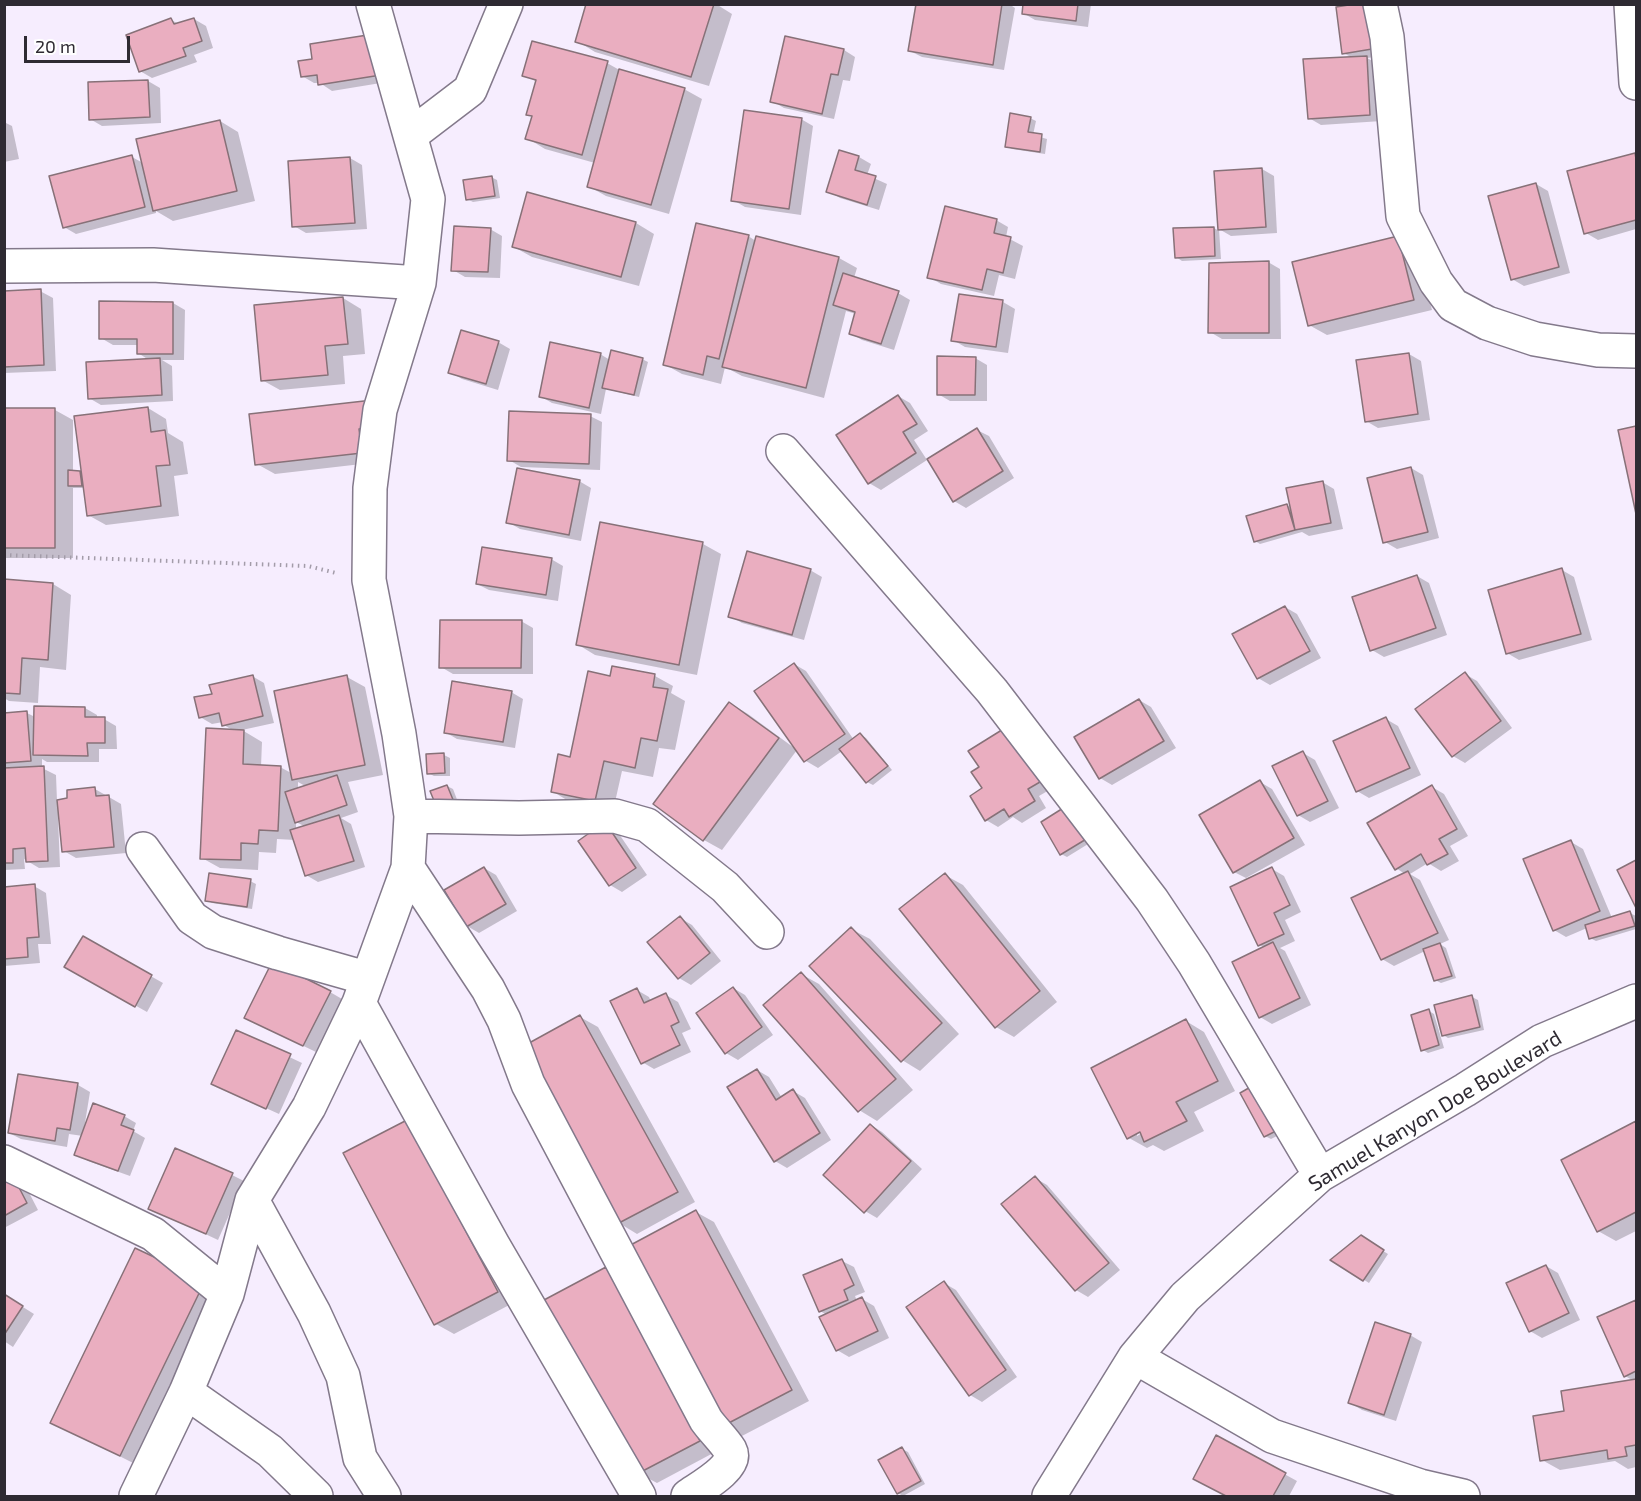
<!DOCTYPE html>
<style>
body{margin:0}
#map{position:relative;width:1641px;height:1501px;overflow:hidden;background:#f6edfe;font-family:"Exo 2",sans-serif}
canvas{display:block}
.frame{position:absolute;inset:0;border:6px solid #2e2a32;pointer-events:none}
.scale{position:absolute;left:24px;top:36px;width:106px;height:27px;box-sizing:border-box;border:3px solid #2e2a32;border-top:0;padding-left:8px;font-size:18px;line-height:21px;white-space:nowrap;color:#2e2a32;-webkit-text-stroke:4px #fff;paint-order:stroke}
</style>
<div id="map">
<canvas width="1641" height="1501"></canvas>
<div class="frame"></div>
<div class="scale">20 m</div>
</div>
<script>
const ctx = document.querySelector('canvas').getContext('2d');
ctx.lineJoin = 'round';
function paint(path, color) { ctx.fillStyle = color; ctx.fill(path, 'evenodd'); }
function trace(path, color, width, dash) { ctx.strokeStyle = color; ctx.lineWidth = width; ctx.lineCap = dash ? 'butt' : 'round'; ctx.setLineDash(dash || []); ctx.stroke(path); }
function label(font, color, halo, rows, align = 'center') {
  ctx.font = font + ' "Exo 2",sans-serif'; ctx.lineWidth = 4.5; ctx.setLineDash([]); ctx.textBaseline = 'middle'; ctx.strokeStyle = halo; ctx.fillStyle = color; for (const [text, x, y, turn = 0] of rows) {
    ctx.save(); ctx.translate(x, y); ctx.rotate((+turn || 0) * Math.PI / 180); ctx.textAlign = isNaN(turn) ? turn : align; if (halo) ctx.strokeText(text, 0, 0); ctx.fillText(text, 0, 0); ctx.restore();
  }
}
const shadow = new Path2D(`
 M588,4h128l16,10 -23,72 -114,-34 -18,-11z
 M918,4h91l6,4 -11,62 -82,-13 -12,-6z
 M1025,4h66l-3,23 -53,-7 -12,-7z
 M1337,8l46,48 -16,2 11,6 4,57 -61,4 -12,-7 44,-60 -10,-5z
 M194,19l12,7 7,22 -19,7 3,7 -45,16 -12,-7 31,-51 8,4z
 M386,43l7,38 -61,10 -12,-8h-6l-12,-7z
 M844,50l11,7 -5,24 -7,-1 -9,39 -50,-11 -12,-7z
 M607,63l16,9 61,17 18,10 -33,115 -63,-18 -18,-10 7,-23 -50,-14 -18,-11 6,-21 -5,-3 9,-32 -13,-7z
 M148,81l12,7 1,35 -59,3 -12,-7 -1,-36z
 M1030,118l6,3 -3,14 14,4 -2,15 -33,-5 -5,-3z
 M801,119l12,7 -12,89 -56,-8 -12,-7z
 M220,121l18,11 17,69 -82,20 -17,-10v2l-80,21 -12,-7 68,-70 11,6z
 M4,122l8,4 7,33 -15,3z
 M840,152l19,5 12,7 -4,11 20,9 -8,26 -39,-12 -12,-7z
 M1635,155l1,1v73l-38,11 -12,-7z
 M350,158l12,7 5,64 -61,4 -12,-7z
 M1262,169l12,7 3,57 -46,3 -12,-7 2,30 -39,2 -6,-4 38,-29 5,3 -3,-59z
 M491,177l6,3 3,18 -27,4 -6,-3z
 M1536,184l12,7 22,82 -46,13 -12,-7z
 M996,220l12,7 -2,10 17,9 -8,33 -16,-4 -5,21 -53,-12 -12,-7z
 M636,223l18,11 -15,52 -107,-29 -18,-10z
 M490,229l12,7 -2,42 -35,-1 -12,-7z
 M748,236l8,5 83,17 18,10 -3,10 44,15 12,7 -16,50 -32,-10 -12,-7 6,-19 -10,-3 -22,87 -82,-22 -17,-9 -4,17 -39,-10 -18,-10z
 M1398,238l18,10 16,62 -105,25 -18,-10z
 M1268,262l12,7 1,70h-59l-12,-7z
 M40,291l13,7 3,73 -52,2v-81z
 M960,295l43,7 12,7 -7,44 -43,-6 -12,-7z
 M343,298l18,11 4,45 -22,2 2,28 -65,6 -18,-10z
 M173,303l12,7 -1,50h-22l10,6 1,35 -72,4 -12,-7 60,-38 -11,-7v-8h-25l-12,-7z
 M498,342l12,7 -12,41 -36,-11 -12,-7z
 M600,354l10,6 32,-1 6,3 -9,35 -33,-8 -5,25 -49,-11 -12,-7z
 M1409,354l12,7 9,59 -52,8 -12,-7z
 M975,358l12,7v36h-37l-12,-7z
 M898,396l12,7 18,28 -14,9 13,20 -46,30 -12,-7z
 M148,408l18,11 2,14 15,9 5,32 -14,2 5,40 -73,9 -18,-10 -4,-27h-11v70h-69v-149l51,1 18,10v52l10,2z
 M391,412l3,25 -17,2 2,23 -104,12 -18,-10z
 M590,416l12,6 -2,48 -79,-3 -12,-7z
 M1636,427v80l-17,-76z
 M977,430l12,6 25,42 -48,30 -12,-7z
 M1411,468l12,7 16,63 -42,11 -12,-7z
 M579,481l12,7 -10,53 -61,-12 -12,-7z
 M1322,482l12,7 9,40 -34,7 -7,-4 -42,12 -5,-3 32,-36 5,3z
 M703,544l18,10 -24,121 -102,-20 -18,-11z
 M551,559l12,7 -5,35 -69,-11 -12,-6z
 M810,570l12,7 -18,63 -62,-17 -12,-7z
 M1562,570l12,7 18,63 -73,20 -12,-7z
 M1417,576l12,7 18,52 -63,22 -12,-7z
 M4,581l49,3 18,11 -5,75 -26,-3 -2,36 -29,-2 -5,-3z
 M1285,607l12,7 24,44 -51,27 -12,-7z
 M521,621l12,7v46h-80l-12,-7z
 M794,664l12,7 48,69 7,-5 5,3 26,32 -19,15 -6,-3 -25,-31 -24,17 -12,-7z
 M613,668l42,8 18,10 -2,7 14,8 -10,49 -16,-2 -6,29 -31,-6 -9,40 -43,-9 -18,-11 59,-113z
 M1465,674l12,7 35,47 -47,35 -12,-7z
 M252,676l12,7 10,40 -32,7 20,12 -1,25h19l13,7 54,-97 18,10 18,88 -35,7 10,30 -17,6 10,6 14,43 -47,15 -12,-7 -11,-35 -18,-1 -1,14 -17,-1 -1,18 -38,-2 -18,-10 32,-127 -10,-6 -1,-3 -11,2 -12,-7 13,-22zM298,782l9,5 -9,3zM296,822l10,5 -10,3z
 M511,692l12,7 -8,49 -58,-9 -12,-7z
 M1139,700l12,7 25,41 -64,37 -12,-7z
 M730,703l18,11 49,36 -75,100 -18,-10 -49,-36z
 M85,708l12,7v4h7l12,7 1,23h-18v13h-52l-5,-3v9l14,7 1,26 12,-2 26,-10 26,15 5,49 -50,5 -12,-7 -4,-34h-2l2,50 -21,1 -15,-9 1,10 -21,1v-156l23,-1 8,4z
 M1386,719l12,7 23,49 -52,23 -12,-7z
 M1005,729l46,60 -12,7 7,12 -24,15 -9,-6 -15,10 -12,-7 -5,-53z
 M1303,753l12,7 24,48 -29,14 -12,-7z
 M444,755l6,3v18h-16l-6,-3z
 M1260,782l12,7 33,56 -59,33 -12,-6z
 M447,786l6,3 8,21 -29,-18z
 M1432,787l12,7 24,42 -18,10 9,15 -18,10 -13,-8 -18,11 10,6 29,60 -9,4 6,4 10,30 -15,5 -6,-3 -10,-29 -31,15 -12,-7 23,-85 -9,-6z
 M1043,823l50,18 -26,16 -6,-3z
 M617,831l30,44 -25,17 -12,-7 -30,-44z
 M1571,842l12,7 29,69 18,-5 6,3v13l-40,12 -6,-3 -3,-10 -21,9 -12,-7z
 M1636,862v43l-17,-34z
 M484,868l12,7 21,36 -38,22 -12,-7z
 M1272,869l12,7 17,36 -16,8 10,21 -15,7 5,3 26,54 -39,19 -12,-7 5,-69 -5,-3z
 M945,875l18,10 94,117 -43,35 -18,-10z
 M250,881l6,3 -4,25 -40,-6 -5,-3z
 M34,886l12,7 5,51h-13l2,19 -36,3v-78z
 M680,918l12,7 29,36 -30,24 -12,-7z
 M851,929l19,10 89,95 -39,37 -18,-11z
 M83,938l80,45 -16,29 -80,-45z
 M801,974l18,10 94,106 -36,31 -18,-11z
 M733,988l12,7 28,40 -35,25 -12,-7z
 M637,990l12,7 2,5 15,-7 12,7 13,27 -9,4 9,19 -37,17 -12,-7z
 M330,992l12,7 -26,53 -58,-28z
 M1472,997l6,3 6,30 -36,8 -5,-3z
 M1429,1011l5,3 10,34 -16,5 -5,-3z
 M580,1017l18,10 97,175 -58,32 -18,-11z
 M1186,1021l18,11 31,59 -41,21 10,19 -40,20 -11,-6 -6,3 -18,-10zM1147,1130l-10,6v-4z
 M237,1032l65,31 -23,51 -66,-30z
 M757,1070l12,7 13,21 11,-7 12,7 26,42 -44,28 -12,-7z
 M19,1076l59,9 12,7 -6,37 40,-13 12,7 -3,8 12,7 -15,38 -42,-15 -12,-7 7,-18 -14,-2 -2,13 -46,-8 -12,-6z
 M1242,1094l41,39 -12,6 -6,-3z
 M407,1121l108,181 -61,32 -18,-10z
 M1636,1123v108l-20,10 -18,-10 -35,-70z
 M871,1125l11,7 40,37 -45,49 -12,-7z
 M232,1175l12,6 -26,59 -68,-32z
 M4,1178l19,3 15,29 -34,18z
 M1035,1178l12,7 73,85 -32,27 -12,-7 -73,-85z
 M696,1212l18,10 95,179 -69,36 -18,-11z
 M1367,1241l21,13 -19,29 -36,-23z
 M135,1250l87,43 -83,173 -87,-44z
 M842,1261l12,6 11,25 -10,4 2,5 5,-2 12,7 15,32 -40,19 -12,-7 -10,-35 -7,-4z
 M1546,1266l12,7 22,47 -38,18 -12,-7z
 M606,1269l18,10 93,172 -60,32 -19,-10z
 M944,1283l12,7 61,87 -35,25 -12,-7z
 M4,1295l30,19 -21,33 -9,-6z
 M1636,1301v166l-8,2 -13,-8 -55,9 -18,-10 24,-48 68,-31 -9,-5 -26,-58z
 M1410,1335l12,7 -26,79 -34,-11 -12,-7z
 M1217,1437l80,44 -8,15h-61l-33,-18z
 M902,1449l6,3 17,32 -22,12 -5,-3z`);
const building = new Path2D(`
 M586,4h128l-23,73 -116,-35z
 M916,4h86l-9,61 -85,-14z
 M1023,4h55l-2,17 -54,-7z
 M1355,4h11l6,45 -30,5 -6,-47z
 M171,18l3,6 20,-6 8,23 -19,7 3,8 -47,16 -13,-37z
 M374,34l7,41 -63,10 -1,-10 -16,2 -3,-16 14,-2 -2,-15z
 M785,36l59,13 -6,26 -7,-1 -9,40 -52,-12z
 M532,41l76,20 -26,94 -57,-16 7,-23 -6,-1 10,-35 -14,-4z
 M1367,56l3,59 -62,4 -5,-60z
 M619,69l66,19 -34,117 -64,-18z
 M148,80l2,37 -61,3 -1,-38z
 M744,110l58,8 -13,91 -58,-8z
 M1010,113l21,4 -3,15 14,2 -2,18 -35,-5z
 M220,120l17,71 -84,20 -17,-72z
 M839,150l20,6 -4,14 21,6 -9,29 -41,-13z
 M1635,153l1,6v61l-52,14 -17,-63z
 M132,155l13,52 -82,21 -14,-52z
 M350,157l5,66 -63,4 -4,-66z
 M1262,168l4,59 -48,3 -4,-59z
 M492,176l3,20 -29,4 -3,-20z
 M1536,183l23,84 -48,13 -23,-84z
 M527,192l109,30 -15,55 -109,-30z
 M945,206l52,13 -3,14 17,4 -8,36 -16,-4 -5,21 -55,-12z
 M696,223l53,12 -30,124 -12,-3 -4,19 -40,-10z
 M454,226l37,2 -3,44 -37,-1z
 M1214,227l1,29 -40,2 -2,-30z
 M756,236l83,21 -33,131 -84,-21z
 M1398,236l16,64 -106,26 -16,-64z
 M1269,261v72h-61l1,-70z
 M843,273l56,18 -18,53 -32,-10 6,-22 -22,-7z
 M41,289l3,76 -40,2v-76z
 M959,294l44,6 -7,47 -45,-6z
 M343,297l5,47 -23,2 3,29 -67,6 -7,-76z
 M99,301l74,1v52h-36v-15h-38z
 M461,330l38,11 -13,43 -38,-11z
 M550,342l51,11 -12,55 -50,-11z
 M611,350l32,8 -9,37 -32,-7z
 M1409,353l9,61 -53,8 -9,-62z
 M937,356l39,1 -1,38h-38z
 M160,358l2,37 -74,4 -2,-37z
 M898,395l19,29 -14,8 13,21 -48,31 -32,-49z
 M373,400l3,27 -17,2 3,24 -107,12 -6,-51z
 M148,407l3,25 14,-2 5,35 -14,1 5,40 -74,10 -13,-100z
 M4,408h51v140h-51z
 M509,411l82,3 -2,50 -82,-3z
 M1636,426v88l-18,-84z
 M977,428l26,43 -50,31 -26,-43z
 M1411,467l17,65 -45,11 -16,-65z
 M517,468l63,12 -11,55 -63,-12z
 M68,470l12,1 2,15h-14z
 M1323,481l8,42 -36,7 -9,-42z
 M1287,504l8,26 -41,12 -8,-26z
 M600,522l103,20 -24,123 -103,-20z
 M482,547l70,11 -6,37 -70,-11z
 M747,551l64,18 -19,66 -64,-18z
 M1562,568l19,66 -75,20 -18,-64z
 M1417,575l19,53 -66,23 -18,-54z
 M4,579l49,4 -5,77 -26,-2 -2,36 -16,-1z
 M1285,606l25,45 -53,28 -25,-45z
 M440,620h82l-1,48h-82z
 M794,663l51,71 -41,28 -50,-71z
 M612,666l43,8 -2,13 15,2 -11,52 -16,-3 -6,30 -31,-7 -9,40 -44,-9 7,-38 12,3 18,-86 22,5z
 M1465,672l36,49 -49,36 -37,-48z
 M253,675l10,41 -41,10 -3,-13 -20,5 -5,-21 18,-3 -3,-9z
 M347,675l18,90 -73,15 -18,-89z
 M452,681l60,10 -9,51 -59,-9z
 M1139,699l25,42 -65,38 -25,-42z
 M729,702l50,36 -76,103 -50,-37z
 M34,706l51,1v10h20v26h-18l1,13 -55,-1z
 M27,711l4,50 -27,2v-50z
 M1386,717l24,51 -54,24 -23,-51z
 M206,728l38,2 -1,34 38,2 -3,65 -19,-1 -1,14 -17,-1v17l-41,-1z
 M1005,728l35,54 -12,7 7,12 -26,16 -5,-8 -19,12 -15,-25 12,-8 -11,-16 8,-5 -11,-16z
 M860,733l28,33 -22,17 -27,-34z
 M1303,751l25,50 -31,15 -25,-50z
 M444,753l1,20 -18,1 -1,-20z
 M44,766l4,95 -22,1 -1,-14 -12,1v14h-9v-95z
 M337,775l10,30 -52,18 -10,-31z
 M1260,780l34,58 -61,35 -34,-58z
 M447,785l9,22 -17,6 -9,-22z
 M1432,785l25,44 -18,10 9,15 -21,11 -6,-11 -26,16 -28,-47z
 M95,787l1,9 13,-1 5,52 -52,5 -5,-52 10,-2v-8z
 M1068,805l20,33 -28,17 -19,-33z
 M339,815l15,46 -49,15 -15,-46z
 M605,822l31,46 -27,18 -31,-45z
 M1571,840l29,71 -47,20 -30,-72z
 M1636,860v48l-19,-38z
 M484,867l22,37 -40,23 -22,-37z
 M1272,867l18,38 -16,8 10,21 -26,12 -28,-59z
 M1408,871l30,62 -57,27 -30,-62z
 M209,873l42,6 -4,28 -42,-6z
 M945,873l95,118 -45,37 -96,-119z
 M35,884l4,53 -12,1 1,19 -24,2v-72z
 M1630,911l5,15 -46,13 -4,-14z
 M680,916l30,37 -32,26 -31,-37z
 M851,927l91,96 -41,39 -92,-96z
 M83,936l69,39 -17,32 -71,-40z
 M1273,942l27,56 -41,20 -27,-56z
 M1440,943l12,33 -18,5 -11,-32z
 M272,962l59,29 -28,55 -59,-28z
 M801,972l95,107 -38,33 -95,-107z
 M733,987l29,40 -37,27 -29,-41z
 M637,988l7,15 22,-10 13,29 -8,4 9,19 -39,19 -31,-63z
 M1472,995l8,32 -38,9 -8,-31z
 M1429,1009l10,36 -18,6 -10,-36z
 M580,1015l98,177 -61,32 -97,-176z
 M1186,1019l32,62 -42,21 11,19 -43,21 -4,-10 -13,7 -36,-71z
 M236,1030l55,24 -25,55 -55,-25z
 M757,1069l19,31 17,-11 27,44 -46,29 -47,-75z
 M18,1074l60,9 -8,47 -13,-2 -2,13 -47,-8z
 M1254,1085l24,45 -14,7 -24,-44z
 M93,1103l32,12 -4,10 13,5 -16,41 -44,-16z
 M407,1120l91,172 -64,33 -91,-172z
 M1636,1121v91l-39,20 -36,-72z
 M870,1124l41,37 -47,52 -41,-38z
 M175,1148l58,25 -27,61 -58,-25z
 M11,1172l16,31 -23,13v-40z
 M1035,1176l74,87 -34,28 -74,-87z
 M696,1210l96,180 -71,37 -96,-179z
 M1361,1235l23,15 -21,31 -33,-21z
 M135,1248l70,33 -85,175 -70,-33z
 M842,1259l12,26 -10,5 4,10 -29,12 -16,-37z
 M1546,1265l23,48 -40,19 -23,-49z
 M606,1267l94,174 -63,33 -93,-174z
 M944,1281l62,89 -37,26 -63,-89z
 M4,1294l19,12 -19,29z
 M862,1297l16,34 -42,20 -17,-34z
 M1636,1300v71l-12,6 -27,-60z
 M1375,1322l36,12 -27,81 -36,-12z
 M1636,1379v66l-11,2 2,9 -19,3 -1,-9 -67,11 -7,-45 31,-5 -3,-20z
 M1216,1435l70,38 -13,23h-47l-33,-17z
 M902,1447l19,34 -24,13 -19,-34z`);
const path = new Path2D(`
 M4,555l304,11 28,7`);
const minor = new Path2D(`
 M1380,4l7,33 16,179 33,66 17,23 34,18 48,16 63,11 38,1
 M1631,4l5,79
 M411,135l59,-45 36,-86
 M4,266l149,-1 266,18
 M783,451l209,240 160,209 42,63 126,212
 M411,816l108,2 96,-2 32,9 78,62 42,45
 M143,849l49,69 21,14 65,21 88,25
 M408,868l80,121 16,31 24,64 178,336c7,10 18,20 24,30 9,17 -31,38 -42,46
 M359,1003l134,242 146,251
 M4,1162l149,72 74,60
 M252,1200l62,113 29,63 17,82 24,38
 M1135,1357l137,79 148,50 43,10
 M186,1392l84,59 46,45
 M136,1496l50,-104 41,-98 25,-94 57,-93 50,-104 49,-135 3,-52 -12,-82 -30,-154 1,-92 10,-78 39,-127 9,-84 -55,-195
 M1049,1496l86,-139 50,-60 135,-122 145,-85 77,-49 94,-40`);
const streetNames = [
 ["Samuel Kanyon Doe Boulevard",1435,1111,-31]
];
paint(shadow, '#0003');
paint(building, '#eaaec0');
trace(building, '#877178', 1.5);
trace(minor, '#83798b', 36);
trace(path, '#a39ca9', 4, [1.5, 4.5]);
trace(minor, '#fff', 33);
label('21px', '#2e2a32', '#fff', streetNames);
</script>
